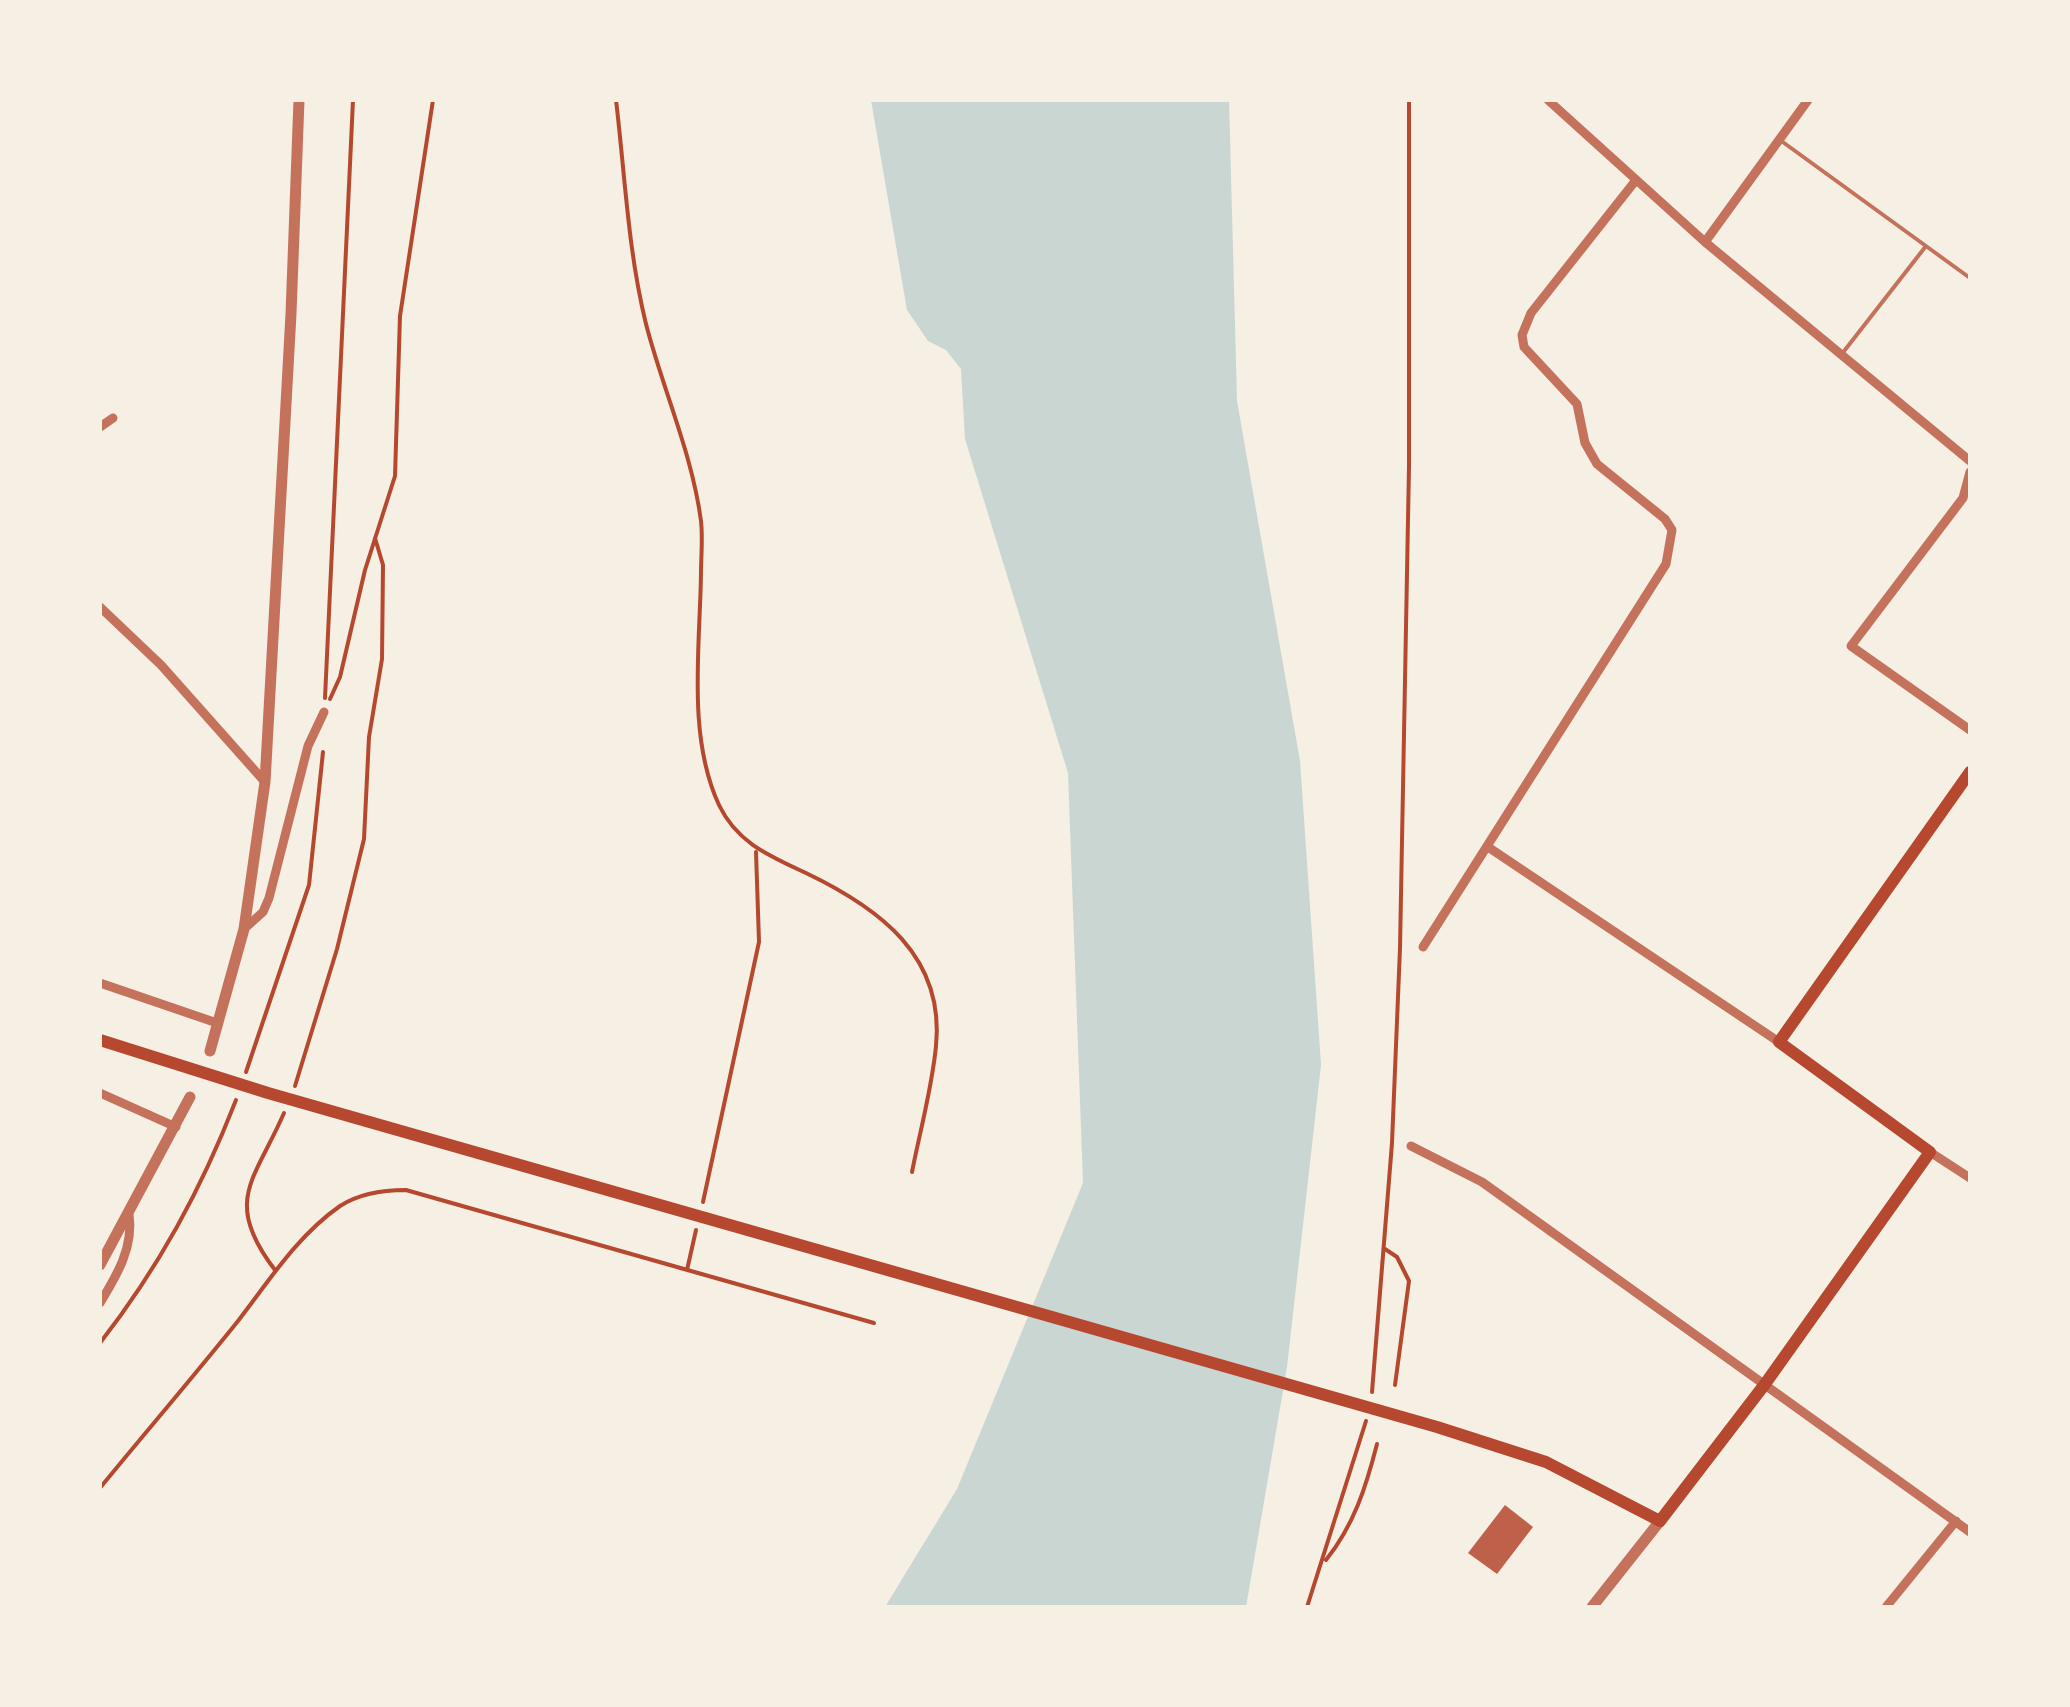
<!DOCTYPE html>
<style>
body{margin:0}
#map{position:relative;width:2070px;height:1707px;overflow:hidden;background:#f6efe4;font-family:"Work Sans",sans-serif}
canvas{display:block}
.frame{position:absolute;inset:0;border:102px solid #f6efe4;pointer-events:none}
</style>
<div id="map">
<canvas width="2070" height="1707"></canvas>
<div class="frame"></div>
</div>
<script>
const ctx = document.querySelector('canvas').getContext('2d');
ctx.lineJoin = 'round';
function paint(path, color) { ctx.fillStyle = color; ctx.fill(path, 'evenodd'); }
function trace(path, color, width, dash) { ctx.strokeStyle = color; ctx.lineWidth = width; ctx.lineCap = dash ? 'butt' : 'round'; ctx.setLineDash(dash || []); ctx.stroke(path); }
const water = new Path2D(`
 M871,100h358l8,301 63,360 21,304 -34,302 -41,240h-361l72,-118 126,-306 -15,-410 -103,-334 -4,-70 -15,-19 -18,-9 -21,-31z`);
const building = new Path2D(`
 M1505,1505l28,22 -36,47 -29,-21z`);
const path = new Path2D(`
 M616,100c9,75 12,151 30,224 17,66 46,129 55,197 2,17 0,35 0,52 -1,75 -14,163 18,232 18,38 51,51 87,68 73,35 139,83 130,173 -4,42 -16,85 -24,126
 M325,698l28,-598
 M330,699l10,-22 25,-107 30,-94 5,-160 33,-216
 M246,1072l63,-187 14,-133
 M295,1086l42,-137 27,-110 5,-102 13,-78 1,-94 -8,-27
 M703,1202l56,-260 -3,-90
 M1385,1249l12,8 12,24 -14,104
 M275,1270c-53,-69 -20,-90 9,-157
 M687,1270l9,-40
 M100,1343c59,-76 101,-153 136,-243
 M1372,1392l20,-249 8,-195 9,-482v-366
 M100,1488c46,-56 93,-111 138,-167 31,-40 59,-85 102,-115 20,-13 43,-16 66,-16l468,133
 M1326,1560c28,-35 40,-73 51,-116
 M1307,1607l59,-186`);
const service = new Path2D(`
 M1780,140l190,138
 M1841,355l85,-109`);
const minor = new Path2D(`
 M1548,100l157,142 265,219
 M1705,242l103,-142
 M100,427l13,-9
 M1970,472l-7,26 -112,148 119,84
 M100,607l61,58 104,117
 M1488,847l291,195
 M244,929l19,-17 6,-14 39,-152 16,-34
 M1423,947l243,-383 6,-34 -7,-11 -68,-55 -12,-21 -8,-39 -53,-57 -2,-12 9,-22 105,-133
 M100,983l117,40
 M100,1093l76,34
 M1411,1146l71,36 488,350
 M1930,1152l40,26
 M100,1303c17,-28 34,-56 29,-89
 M1886,1607l70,-86`);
const tertiary = new Path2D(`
 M210,1051l34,-122 21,-147 26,-468 8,-214
 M100,1265l90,-168
 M1592,1607l68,-86`);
const secondary = new Path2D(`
 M100,1040l168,53 1169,334 109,35 114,59 105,-137 165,-232 -151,-110 191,-270`);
paint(water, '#c9d6d2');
paint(building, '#bf614a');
trace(path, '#b5482f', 4);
trace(service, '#c5725c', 4);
trace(minor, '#c5725c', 9);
trace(tertiary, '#c5725c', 11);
trace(secondary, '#b5482f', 12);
</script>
